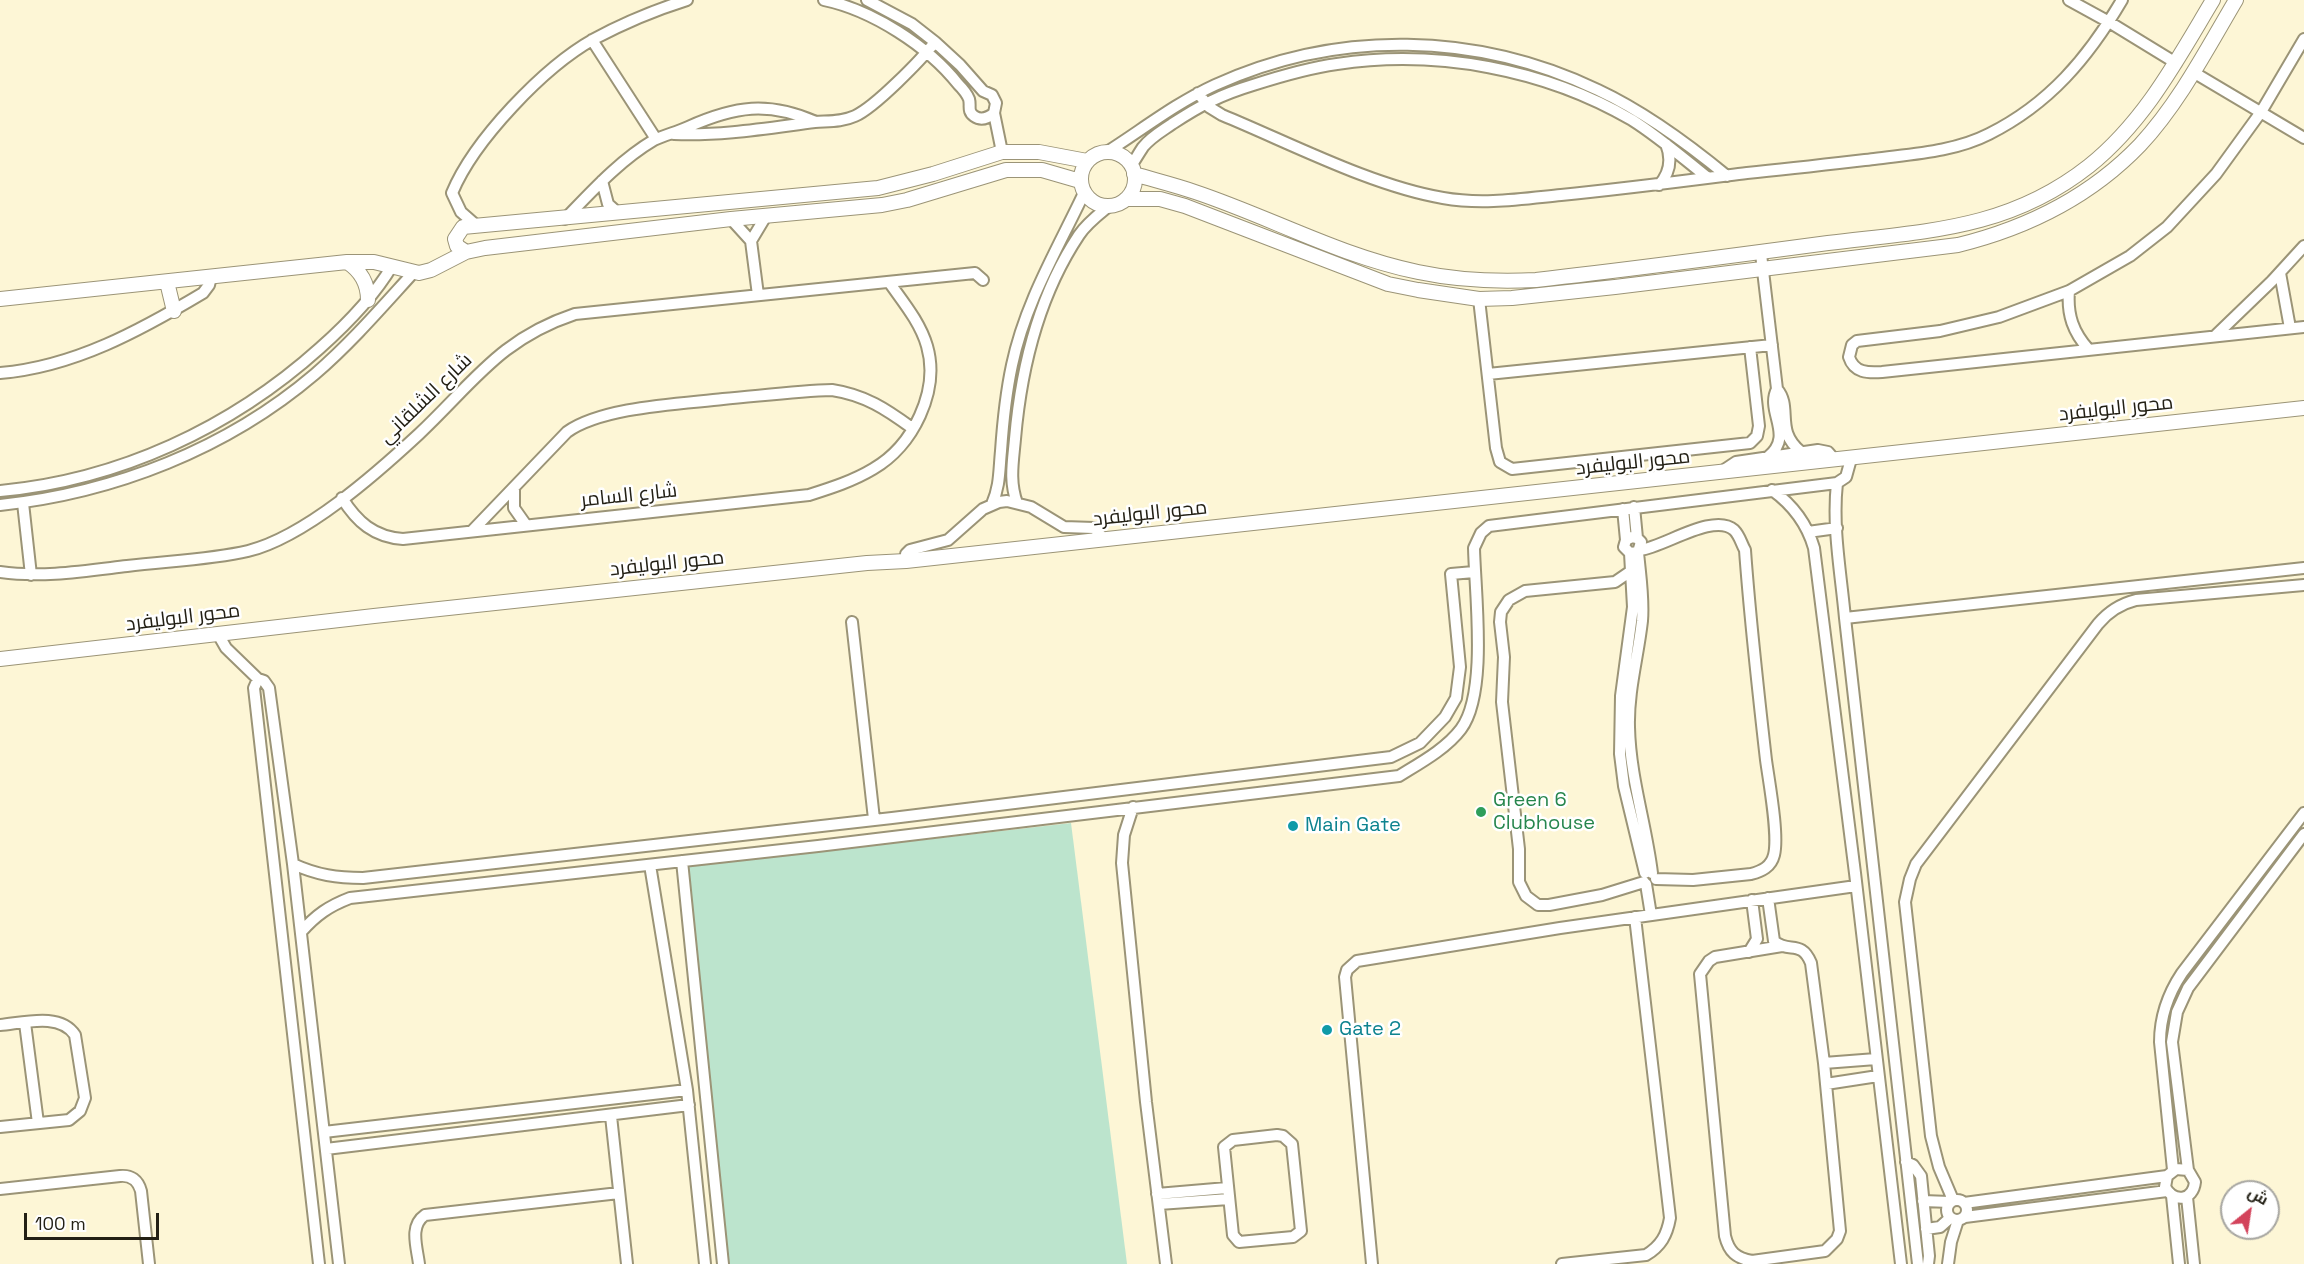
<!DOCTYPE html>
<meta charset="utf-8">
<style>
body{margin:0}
#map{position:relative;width:2304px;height:1264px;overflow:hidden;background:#fdf6d6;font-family:"Space Grotesk",Cairo,sans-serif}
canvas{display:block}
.north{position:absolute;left:2220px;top:1180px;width:60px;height:60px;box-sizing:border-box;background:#fff;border:2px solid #a7a6a1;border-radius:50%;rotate:30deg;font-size:16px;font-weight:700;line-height:24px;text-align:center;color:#232015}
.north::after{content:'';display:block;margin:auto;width:21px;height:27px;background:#d3435b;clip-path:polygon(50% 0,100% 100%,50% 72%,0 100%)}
.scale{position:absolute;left:24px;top:1213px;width:135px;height:27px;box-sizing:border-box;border:3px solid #232015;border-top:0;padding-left:8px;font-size:18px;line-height:21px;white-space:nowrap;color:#232015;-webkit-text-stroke:4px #fff;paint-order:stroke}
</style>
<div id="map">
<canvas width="2304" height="1264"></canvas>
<div class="north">ش</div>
<div class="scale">100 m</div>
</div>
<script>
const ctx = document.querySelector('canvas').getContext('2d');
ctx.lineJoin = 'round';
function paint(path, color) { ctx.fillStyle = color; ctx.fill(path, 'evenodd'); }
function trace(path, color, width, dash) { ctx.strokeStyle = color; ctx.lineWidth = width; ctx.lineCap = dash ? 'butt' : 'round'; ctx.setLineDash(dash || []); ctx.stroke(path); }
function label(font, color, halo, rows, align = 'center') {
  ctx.font = font + ' "Space Grotesk",Cairo,sans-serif'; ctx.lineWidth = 5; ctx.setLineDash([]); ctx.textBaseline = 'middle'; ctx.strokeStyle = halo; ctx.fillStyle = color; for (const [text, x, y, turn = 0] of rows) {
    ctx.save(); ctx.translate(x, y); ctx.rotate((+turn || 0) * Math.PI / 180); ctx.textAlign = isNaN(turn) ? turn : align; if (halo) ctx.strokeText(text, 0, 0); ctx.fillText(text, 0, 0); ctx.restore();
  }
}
const green = new Path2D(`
 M1071,823l56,441h-398l-42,-397z`);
const street = new Path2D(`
 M824,0c48,10 104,46 134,84 4,4 9,10 11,15 2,7 -2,12 5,17 7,5 14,2 20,-3
 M867,0l45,24 23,18 25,23 23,26 9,4 4,8 -2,10 8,39
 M2069,0l40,22 67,41
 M2304,39l-43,73 -45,62 -49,53 -37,29 -61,35 -70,26 -59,14 -83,10 -5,4 -3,12c5,16 19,16 33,15l422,-45
 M592,40l64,99
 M2193,72l111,66
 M1198,93l11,14 13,8c68,28 150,71 221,83 39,7 78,1 118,-3 62,-6 123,-14 186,-22 42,-4 84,-9 127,-14 37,-5 80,-7 115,-25 60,-30 99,-76 133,-134
 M674,134c48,2 94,-6 141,-12 14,-1 27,0 40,-6 20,-9 66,-56 80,-74
 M1107,152c36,-23 69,-49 108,-67 123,-56 262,-53 383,5 47,22 89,53 129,86
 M1131,166c4,-6 8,-13 12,-19 8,-10 19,-16 29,-23 29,-19 48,-29 81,-39 28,-9 55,-17 84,-21 99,-15 208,5 295,56 27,17 51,38 76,58
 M602,181l6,23 10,9
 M1659,185c11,-12 13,-26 7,-41
 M565,219c27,-28 55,-59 89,-79 11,-5 23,-8 34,-13 47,-21 80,-26 128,-5
 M731,219l20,22
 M477,226l-16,-14 -9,-19c22,-53 92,-126 142,-154 30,-16 61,-29 93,-39
 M1761,254l16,135c16,19 -3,41 24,63
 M2280,273l10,55
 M2069,291c-2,24 4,41 20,59
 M758,295l-7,-54 15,-25
 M1479,299l17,149 4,14 12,7 238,-26 7,-7 2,-10 -9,-79
 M2215,336l57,-55 32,-35
 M0,373c74,-6 141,-43 203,-80l6,-8 2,-8
 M1488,374l284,-29
 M1768,457c27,-22 -3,-45 9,-68
 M1721,472l15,-10 82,-12 10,2 7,8
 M1837,483c-5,44 4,91 8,135l73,646
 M514,488v20l12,17
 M1772,490c21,15 35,34 42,58l41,325 46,391
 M0,491c119,-11 231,-63 320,-143 27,-24 53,-50 72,-82
 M342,498c15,24 32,39 61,41l406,-44c22,-7 44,-14 64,-26 40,-23 67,-78 54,-123 -7,-24 -24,-44 -38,-64
 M23,503l8,72
 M1017,503c-8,-22 -4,-41 -2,-64 6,-70 24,-144 64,-204 8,-12 19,-20 30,-29
 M992,504c8,-18 7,-33 9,-53 2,-29 5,-58 11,-86 13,-62 45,-115 72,-172
 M0,505c114,-12 227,-56 315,-131 36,-31 67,-67 98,-101
 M1634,507l3,31 4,4 -3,10 -8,1 -6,-6 2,-7 6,-3 5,1
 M1623,509l3,31
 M472,531l95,-99c35,-25 112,-28 156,-33 36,-3 73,-8 109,-9 33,5 54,19 80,38
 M1808,532l29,-4
 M1640,550c24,-3 74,-38 94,-20 6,6 7,13 11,20 5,70 13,140 21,210 3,22 13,75 8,95 -3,12 -12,16 -23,19l-58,6 -37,-1
 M1638,552c2,23 6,46 4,69 -4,36 -14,70 -13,106 1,50 17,97 23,146
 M1630,553l3,54 -12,89 -1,58 4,32 21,87
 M906,561v-7l4,-4 38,-10 35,-31 16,-7 8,-1 24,6 33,20 30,1 10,11
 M1631,571l-16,11 -90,9 -16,9 -8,12 -1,10 4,35 -2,45 17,147v33l7,14 12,9h11l53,-10 42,-13
 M0,572c42,6 85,-1 127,-6 40,-5 82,-6 121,-15 57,-14 129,-78 171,-117 55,-52 81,-95 156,-120l400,-41 8,7
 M1845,618l459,-50
 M852,622l22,197
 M218,634l8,14 32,31 6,2 5,7 24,176 46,400
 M258,679l-4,9 65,576
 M1133,807l-9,28 -2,28 24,239 20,162
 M682,861l41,403
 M293,864c24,11 44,14 70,14l529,-60 499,-61 29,-14 25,-26 11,-19 4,-31 -9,-93 23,-2
 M650,865l37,225 18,174
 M1646,884l5,31
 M1768,898l6,43c15,13 27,-2 37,22l13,100 16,168 -3,8 -12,12 -73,10c-16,-3 -23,-9 -27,-25l-25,-262 9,-13 6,-4 67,-11
 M301,932c15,-17 28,-26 49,-34l468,-52 581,-70c21,-13 47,-27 62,-47 27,-36 14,-135 13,-181l7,-15 8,-7 348,-43 9,-6 5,-18
 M1749,952l8,-13 -5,-39
 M25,1023l13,100
 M0,1025c23,-2 60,-13 75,10l10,63 -5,13 -11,9 -69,7
 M1824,1063l52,-4
 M1826,1084l52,-8
 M611,1116l16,148
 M324,1132l363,-42
 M1277,1135l6,1 9,8 9,87 -8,6 -54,5 -6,-7 -9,-88 9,-7z
 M326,1149l363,-44
 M1906,1162l7,3 8,11 8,80 -1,8
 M2173,1170l-13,-128c0,-26 8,-48 22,-69l122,-160
 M2188,1170l-12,-1 -9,7 -2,11c9,16 28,14 30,-5l-7,-12 -16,-128 5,-30 11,-24 116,-154
 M0,1189l120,-13c11,-1 18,4 21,15l8,73
 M1157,1194l70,-6
 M2172,1196l7,68
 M2187,1197l7,67
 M1947 1210a10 10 0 1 1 20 0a10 10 0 1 1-20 0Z
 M1953,1200l-14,-33 -8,-31 -26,-234 5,-23 6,-15 182,-240c10,-12 22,-20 38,-24l168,-15
 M1923,1201l27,1
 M1964,1203l203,-27
 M1159,1204l70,-5
 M1965,1217l202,-26
 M1926,1229l14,-2 10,-9
 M419,1264c-2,-17 -10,-38 6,-49l194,-22
 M1372,1264l-27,-287 2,-7 10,-9 203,-33 296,-42
 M1562,1264l84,-9c15,-9 21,-20 24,-37l-35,-301
 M1948,1264l3,-22 7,-22`);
const secondary = new Path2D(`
 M1081 179a27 27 0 1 1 54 0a27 27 0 1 1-54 0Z
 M1134,174c20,6 41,11 61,18 75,25 145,64 223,80 38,8 79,10 118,8 97,-11 195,-24 292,-37 97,-12 180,-13 261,-77 56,-45 88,-106 124,-166
 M1126,199h34l25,7 203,78 30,6 61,9 33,-1 103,-11 343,-42c69,-17 133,-49 182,-100 39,-42 67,-96 96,-145
 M466,252l-9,-6 -2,-7 8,-12 415,-39 55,-14 69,-22h37l48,9
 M347,262c14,9 21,22 21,38
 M167,282l7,29
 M0,299l347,-37h27l45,11 12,-3 35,-18 19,-4 246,-29 151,-14 25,-5 99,-30h36l38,11
 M0,659l374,-43 493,-53 39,-2 1398,-153`);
const markers = [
 [1481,812,6,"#2e9e5b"],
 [1293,826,6,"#0f9aa8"],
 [1327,1030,6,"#0f9aa8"]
];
const streetNames = [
 ["شارع الشلقاني",426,399,-44],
 ["محور البوليفرد",2116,409,-6],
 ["محور البوليفرد",1633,463,-6],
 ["شارع السامر",629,496,-6],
 ["محور البوليفرد",1150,514,-6],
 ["محور البوليفرد",667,564,-6],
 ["محور البوليفرد",183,618,-7]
];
const leisureNames = [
 ["Green 6",1493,801],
 ["Clubhouse",1493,824]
];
const cultureNames = [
 ["Main Gate",1305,826],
 ["Gate 2",1339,1030]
];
paint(green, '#bce4cd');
trace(street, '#9b9477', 14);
trace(secondary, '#9b9477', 16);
trace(street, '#fff', 10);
trace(secondary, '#fff', 14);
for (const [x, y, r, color] of markers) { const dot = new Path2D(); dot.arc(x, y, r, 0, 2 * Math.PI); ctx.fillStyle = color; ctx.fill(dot); trace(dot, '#fff', 2); }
label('20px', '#232015', '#fff', streetNames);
label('20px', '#27864d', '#fff', leisureNames, 'left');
label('20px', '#0d838f', '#fff', cultureNames, 'left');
</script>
